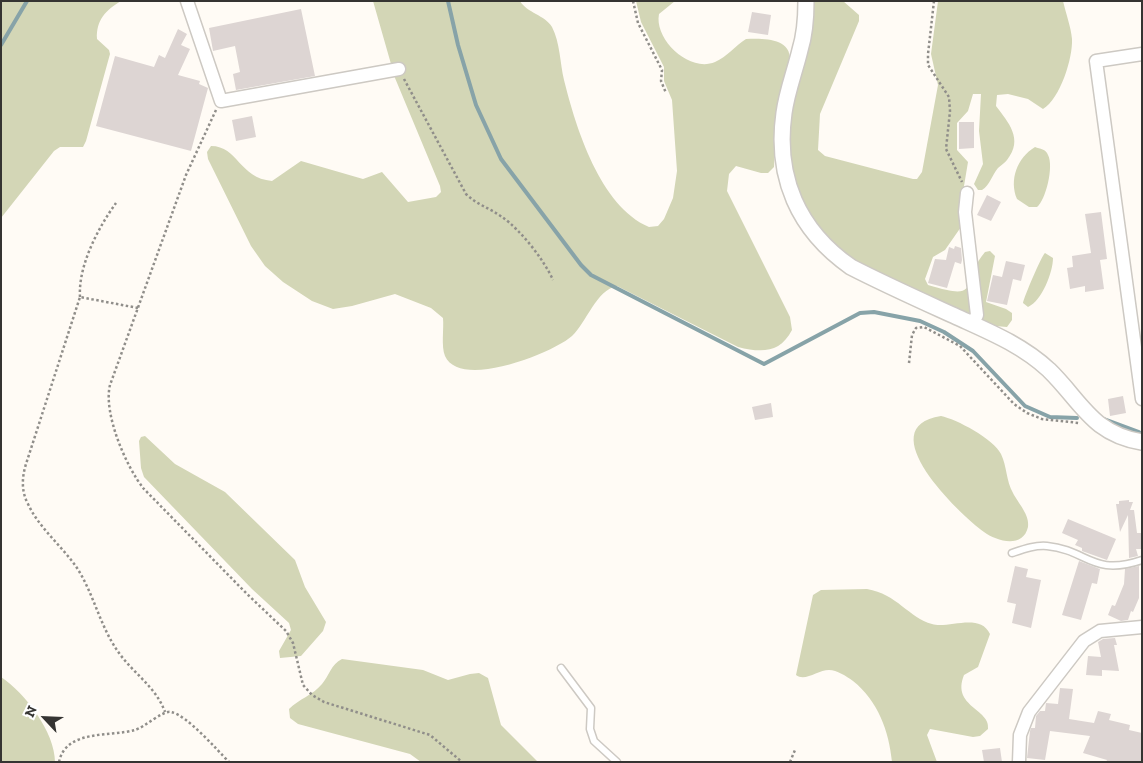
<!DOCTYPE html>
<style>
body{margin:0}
#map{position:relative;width:1143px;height:763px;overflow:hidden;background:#fffbf5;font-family:"Zilla Slab",serif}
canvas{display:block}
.frame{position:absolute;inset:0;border:2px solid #353432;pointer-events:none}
.north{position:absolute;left:20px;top:693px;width:50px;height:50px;-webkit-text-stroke:4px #fff;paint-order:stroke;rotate:295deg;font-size:14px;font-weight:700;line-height:20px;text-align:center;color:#353432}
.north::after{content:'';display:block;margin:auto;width:18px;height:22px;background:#353432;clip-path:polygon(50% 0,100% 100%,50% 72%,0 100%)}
</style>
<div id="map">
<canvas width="1143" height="763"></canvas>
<div class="frame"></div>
<div class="north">N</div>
</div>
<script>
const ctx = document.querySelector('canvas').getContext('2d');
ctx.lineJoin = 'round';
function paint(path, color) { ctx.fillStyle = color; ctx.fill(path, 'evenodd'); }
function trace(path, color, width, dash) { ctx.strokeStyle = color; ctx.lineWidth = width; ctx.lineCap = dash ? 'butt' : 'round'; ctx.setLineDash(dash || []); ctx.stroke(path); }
const green = new Path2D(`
 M1,1h120c-15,9 -25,19 -24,38l12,11 1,4 -24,87 -3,6h-23l-6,4 -53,67z
 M373,1h147c7,12 25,14 32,26 8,15 8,36 12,53 12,48 36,126 85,147l9,-1 6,-7 9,-21 4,-27 -5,-71 -8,-19v-14l-23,-45 -5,-21h39l-16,13c-5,25 30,59 56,48 12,-5 20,-16 31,-23 17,-1 45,-1 44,21l-13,52 -3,55 -6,6h-7l-25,-7 -7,8 -2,17 63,126 2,13c-12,23 -30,23 -54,17l-121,-61c-21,4 -30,36 -45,50 -19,17 -112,54 -127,20 -4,-10 -1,-27 -2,-38l-12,-10 -36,-14 -43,12 -19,3 -21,-8 -29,-19 -18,-16 -14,-20 -43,-87 -1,-7 4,-6c27,0 28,32 61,35l29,-20 62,18 19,-7 26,30 28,-5 5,-5 -1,-6 -45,-108z
 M814,1h29l16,14v6l-39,93 -2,36 7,6 88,23h4l5,-7 16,-87 -7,-31 7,-53h125c3,13 8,26 9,38 1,19 -12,60 -29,70l-15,-10 -20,-5 -11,1 -1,11c12,16 28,33 11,54 -2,3 -6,5 -9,8 -6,7 -8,17 -16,22h-4l-4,-6 9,-20 -4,-33 2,-37h-8l-5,17 -11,12v27l11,12 -5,30 -2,35 -16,23 -12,7 -8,22 3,6c56,17 31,-2 57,-33l5,-1 5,5 -9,46 20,7 6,4v7l-5,7 -12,-1 -140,-65c-50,-35 -73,-87 -64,-148 6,-38 21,-73 23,-112z
 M1035,147c5,2 11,2 13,8 6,11 -2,45 -11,52h-8l-12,-8c-8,-19 0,-41 18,-52z
 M1045,253l8,5c0,14 -11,43 -25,49l-5,-4c1,-6 19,-48 22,-50z
 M941,416c15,3 53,23 60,38 6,12 5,27 12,39 5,10 17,22 15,34 -5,22 -32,14 -44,5 -25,-18 -115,-105 -43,-116z
 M145,436l30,28 50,28 70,68 10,27 21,35 -3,9 -22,25 -21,2 -1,-7 12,-21 -2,-7 -37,-34 -108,-112 -3,-9 -2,-27 2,-4z
 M867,589c30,5 42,29 65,35 16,5 48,-12 58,10l-12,33 -14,8c-13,32 27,34 24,54l-8,7 -7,1 -43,-8 -3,6 10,27h-45c-3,-31 -14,-61 -39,-81 -7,-5 -16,-11 -24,-11 -11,0 -24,12 -33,5l17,-80 8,-5z
 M342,659l81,11 25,10 22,-6 9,-1 9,5 13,47 37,37h-117l-11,-8 -112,-30 -8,-6 -1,-9c10,-10 24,-14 33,-25 7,-8 9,-20 20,-25z
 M1,677c24,16 54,55 54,85h-54z`);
const stream = new Path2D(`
 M448,1l10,44 18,60 25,54 80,106 10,10 173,89 96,-51 14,-1 46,9 24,11 29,19 52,55 25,11 27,1
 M1,45l26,-44
 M1104,419l35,13`);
const building = new Path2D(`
 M301,9l14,67 -79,14 -3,-16 7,-2 -5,-26 -22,5 -4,-23z
 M752,12l19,3 -3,20 -20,-3z
 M178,29l9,5 -6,11 9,4 -12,26 22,6 -1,3 9,4 -17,63 -95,-25 19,-70 39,11 5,-12 6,3z
 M252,116l4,21 -20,4 -4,-21z
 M959,122h15v26l-15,1z
 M987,195l14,7 -10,19 -14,-6z
 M1101,212l6,47 -7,1 4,29 -19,3v-6l-15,3 -3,-21 6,-1 -1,-11 19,-3 -6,-39z
 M955,246l6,2 1,12 -1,4 -6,-2 -8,26 -19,-5 7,-24 11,1 3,-13 5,2z
 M1006,261l19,4 -4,16 -8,-2 -6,26 -20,-4 6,-26 9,2z
 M1123,396l3,17 -16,3 -2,-17z
 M771,403l2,14 -18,3 -3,-13z
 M1129,500v2h4l-3,8h4l3,23h5v16h-6l2,7 -9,2 -1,-43 -8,17 -4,-28h3v-3z
 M1068,519l48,20 -9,21 -25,-9v-3l-7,-3 3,-5 -16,-7z
 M1079,561l21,8 -3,15 -5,-1 -11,37 -19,-5z
 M1015,566l13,3 -2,8 15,3 -10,48 -19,-5 4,-19 -9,-2z
 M1139,566v32l-6,14 -2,-1 -3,9 -7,1 -13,-6 4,-10 3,1 9,-22 1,-15z
 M1115,638l2,7h-3l5,26 -17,-1v6l-16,-1 2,-19 13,1 -3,-15 5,-3z
 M1060,688l13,1 -4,30 25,4 4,-12 13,3 -2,6 21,5 -1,5 13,3v29h-36l1,-2 -24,-7 7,-17 -40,-5 -5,29 -18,-2 3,-27 1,-3h4l1,-12 4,-5h5l1,-8 12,1z
 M1000,748l2,14h-18l-2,-12z`);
const path = new Path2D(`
 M633,1l5,22 24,47 -1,11 5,12
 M934,1l-6,53v11l21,32 1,14 -4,38 16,33
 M404,79l62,115c11,11 24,14 36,23 19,13 42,43 51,63
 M216,110l-30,65 -76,210c-7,28 16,82 34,104l103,105 39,37 7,12 10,42 9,10 12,7 106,33 32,27
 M80,297c-2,-31 18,-69 36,-94
 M138,308l-58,-11 -54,167c-4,13 -5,27 2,40 11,24 34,42 49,64 17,26 23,59 42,85 15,21 37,34 46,59
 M909,363l3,-28 4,-7 8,-1 36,19 54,58 13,9 15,6 37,4
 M59,762c7,-33 51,-25 76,-32 10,-3 28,-20 36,-18 16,3 46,38 58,50
 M790,762l5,-12`);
const service = new Path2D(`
 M1012,553c12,-4 23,-8 35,-7 41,4 45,31 95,14
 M561,668l30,40 -1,21 4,12 23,21`);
const minor = new Path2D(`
 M187,1l34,100 178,-32
 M1142,54l-46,7 46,338
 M967,193l-2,19 12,103 -5,9
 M1019,762l1,-27 9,-23 55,-71 16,-10 42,-4`);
const tertiary = new Path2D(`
 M806,1c0,17 -1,33 -6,49 -5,21 -13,41 -16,63 -9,64 14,117 67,154 35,18 71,34 106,50 33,15 65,28 92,53 32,31 43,64 93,72`);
paint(green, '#d3d6b6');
trace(stream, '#87a3a8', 4);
paint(building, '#ddd5d3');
trace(service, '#cdc9c3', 9);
trace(minor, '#cdc9c3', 15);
trace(tertiary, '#cdc9c3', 18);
trace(path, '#908e8a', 2.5, [2.5, 2.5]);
trace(service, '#fff', 6);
trace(minor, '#fff', 12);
trace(tertiary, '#fff', 15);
</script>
